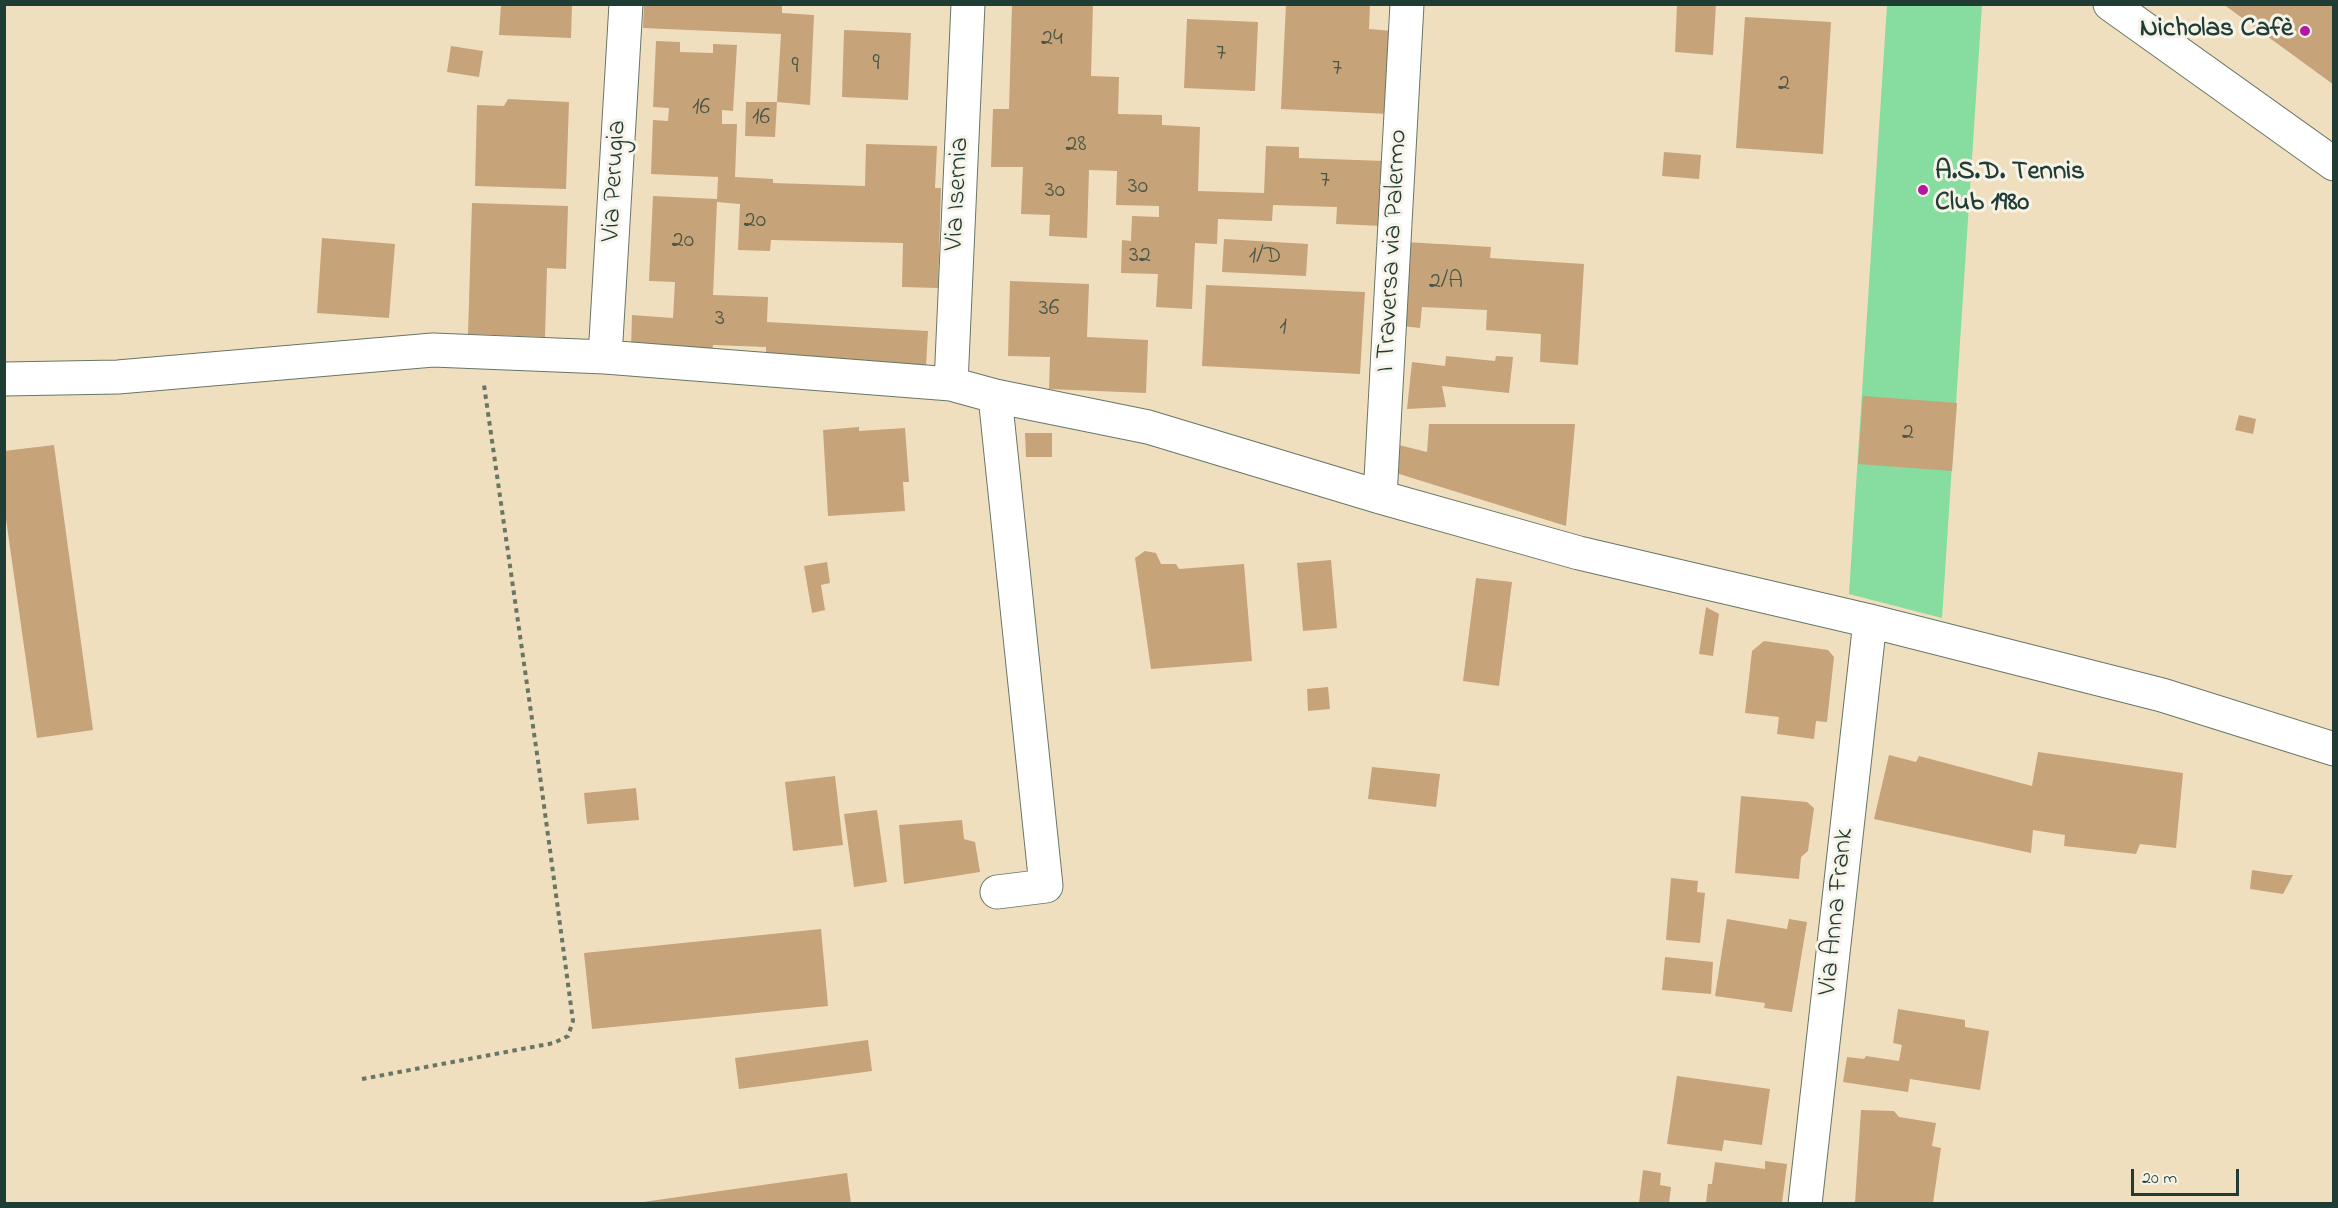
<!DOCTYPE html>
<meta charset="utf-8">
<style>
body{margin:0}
#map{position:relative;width:2338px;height:1208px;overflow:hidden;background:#f0dfbf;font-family:"Indie Flower",sans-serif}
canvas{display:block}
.frame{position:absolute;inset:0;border:6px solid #1f3d34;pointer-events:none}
.scale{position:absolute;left:2131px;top:1169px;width:108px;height:27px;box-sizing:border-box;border:3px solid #1f3d34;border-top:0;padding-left:8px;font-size:18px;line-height:21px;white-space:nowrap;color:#1f3d34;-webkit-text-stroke:4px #f7f3e8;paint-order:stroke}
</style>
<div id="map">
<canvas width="2338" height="1208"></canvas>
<div class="frame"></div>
<div class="scale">20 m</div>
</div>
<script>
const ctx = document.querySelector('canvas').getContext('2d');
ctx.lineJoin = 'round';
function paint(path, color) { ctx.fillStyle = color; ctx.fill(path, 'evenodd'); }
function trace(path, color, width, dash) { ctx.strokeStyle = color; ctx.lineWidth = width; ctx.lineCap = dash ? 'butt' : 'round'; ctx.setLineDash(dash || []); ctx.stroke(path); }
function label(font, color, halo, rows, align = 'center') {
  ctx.font = font + ' "Indie Flower",sans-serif'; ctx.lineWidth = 6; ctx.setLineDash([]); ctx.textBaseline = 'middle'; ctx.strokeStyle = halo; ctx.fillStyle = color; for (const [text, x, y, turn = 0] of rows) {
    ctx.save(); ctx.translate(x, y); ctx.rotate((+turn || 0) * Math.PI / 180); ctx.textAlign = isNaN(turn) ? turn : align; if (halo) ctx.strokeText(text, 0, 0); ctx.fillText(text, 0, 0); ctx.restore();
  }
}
const green = new Path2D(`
 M1887,5h95l-40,613 -93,-24z`);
const building = new Path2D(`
 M501,4h71l-1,34 -72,-3z
 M644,4h138v9l32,2 -4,90 -33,-3 4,-68 -138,-6z
 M1012,4h81l-2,72 28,1 -1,37 44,1v10l38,2 -2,64 66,2 2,-47 33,1v11l86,3 -2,65 -47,-2 1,-17 -64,-2 -1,16 -54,-2 -1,25 -22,-1 -3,66 -36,-2 2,-33 -37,-1 1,-33 9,1 1,-25 27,1v-11l-43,-1 1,-34 -28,-1 -2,68 -38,-2 1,-21 -29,-1 2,-47h-32l2,-58h16z
 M1286,4h84l-1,25 24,2 -4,83 -108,-5z
 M1677,4h39l-3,51 -38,-3z
 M2223,4h111v81z
 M1745,17l86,5 -8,132 -87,-6z
 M1187,19l71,3 -3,69 -71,-3z
 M844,30l67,3 -3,67 -66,-3z
 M656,41l24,1v10l33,1v-9l24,1 -4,66 -11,-1v14h15l-2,53 38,2v4l92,3 1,-42 71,2 -2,42h6l-3,100 -36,-1 1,-44 -132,-3 -1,11 -32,-1 2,-46 -23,-2 -4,93 55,2 -1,25 161,9 -2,35 -160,-10v-9l-53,-2 -1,11 -81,-8 1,-33 41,3 2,-36 -26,-1 4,-85 64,3 1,-22 -67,-3 2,-54 15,1 1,-13 -16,-1z
 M451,46l32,5 -4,26 -32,-5z
 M508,99l61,3 -3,87 -91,-3 2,-81 27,1z
 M746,102h31l-2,35 -30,-1z
 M1664,152l37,3 -2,24 -37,-3z
 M472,203l96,3 -2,63 -19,-1 -2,69 -77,-3z
 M322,238l73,6 -6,74 -72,-5z
 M1224,239l84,5 -2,32 -84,-4z
 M1406,242l85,5 -1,11 94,6 -6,101 -38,-3 1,-28 -55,-4 1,-20 -65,-3 -2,21 -18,-2z
 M1010,281l79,3 -2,53 61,3 -2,53 -97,-4 1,-32 -42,-1z
 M1206,285l159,7 -5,82 -158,-8z
 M1446,356l49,5 1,-5 17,1 -4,36 -67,-7 4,21 -39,2 5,-47 33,4z
 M1863,396l94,7 -5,68 -94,-7z
 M2239,415l17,4 -3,15 -18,-4z
 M1429,424h146l-9,102 -170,-53 3,-28 28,7z
 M859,427v4l46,-3 4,54h-6l2,29 -77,5 -5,-86z
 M1025,433h27v24h-26z
 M54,445l39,285 -56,8 -33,-233v-54z
 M1145,551l11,2 5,11h15l3,5 65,-5 8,97 -101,8 -16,-111z
 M1331,560l6,68 -34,3 -6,-68z
 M827,562l3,21 -9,2 4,25 -13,3 -8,-47z
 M1476,578l36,4 -13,104 -36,-5z
 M1706,607l13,7 -6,42 -14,-2z
 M1764,641l64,9 6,7 -7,65 -11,-1 -2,18 -37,-5 2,-17 -34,-4 7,-62z
 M1328,687l2,22 -22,2 -1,-22z
 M2038,752l145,21 -7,75 -36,-4 -4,10 -72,-8 1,-11 -32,-5 -2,23 -157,-34 15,-64 27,7 3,-6 113,30z
 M1372,767l68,7 -4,33 -68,-8z
 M835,776l8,69 -50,6 -8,-69z
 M636,788l3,32 -52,4 -3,-31z
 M1741,796l66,6 7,6 -6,43 -7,6 -2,22 -64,-6z
 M877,810l10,72 -33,5 -10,-73z
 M962,820l2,19 11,3 5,30 -76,12 -5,-59z
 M2252,870l34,5h7l-10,19 -33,-5z
 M1671,878l27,3 -1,11 8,1 -5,50 -34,-3z
 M1727,919l60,10 2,-10 18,3 -15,90 -28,-4 1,-5 -50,-7z
 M821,929l7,77 -236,23 -8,-76z
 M1665,957l48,5 -2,32 -49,-4z
 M1898,1009l67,11v7l24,4 -9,59 -70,-11 -2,13 -65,-10 4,-25 17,2 2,-3 33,5 3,-16 -9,-2z
 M868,1040l4,31 -133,18 -4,-31z
 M1677,1076l93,13 -8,56 -38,-5 -2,11 -55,-7z
 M1861,1110l33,1 5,6 37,6 -4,23 9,2 -8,55h-78z
 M1765,1161l22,3 -5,39h-76l2,-19h4l3,-22 50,7z
 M1643,1170l18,3 -1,12 11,2 -2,16h-30z
 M847,1173l4,30h-208v-1z`);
const path = new Path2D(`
 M362,1079l192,-36 14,-7 5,-15 -35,-260 -54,-376`);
const minor = new Path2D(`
 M605,357l21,-353
 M4,379l114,-2 315,-27 172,7 346,27 44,12 153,31 232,70 199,56 291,68 292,74 172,54
 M951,384l17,-380
 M995,396l51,490 -49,6
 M1380,497l27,-493
 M1805,1204l65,-583`);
const major = new Path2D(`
 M2110,4l224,160`);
const markers = [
 [2305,31,6,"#b5179e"],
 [1923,190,6,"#b5179e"]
];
const numberNames = [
 ["24",1052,40],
 ["7",1221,55],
 ["9",876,65],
 ["9",795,68],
 ["7",1337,70],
 ["2",1784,85],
 ["16",701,109],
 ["16",761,119],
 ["28",1076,146],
 ["7",1325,182],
 ["30",1138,188],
 ["30",1055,192],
 ["20",755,222],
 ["20",683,242],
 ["32",1140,257],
 ["1/D",1265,258],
 ["2/A",1446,283],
 ["36",1049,310],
 ["3",720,320],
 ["1",1283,329],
 ["2",1908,434]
];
const poiNames = [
 ["Nicholas Cafè",2293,31],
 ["A.S.D. Tennis",1935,174,"left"],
 ["Club 1980",1935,205,"left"]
];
const streetNames = [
 ["Via Perugia",616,181,-87],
 ["Via Isernia",959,194,-87],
 ["I Traversa via Palermo",1394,251,-87],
 ["Via Anna Frank",1838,912,-84]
];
paint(green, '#87dc9f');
paint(building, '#c7a379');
trace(minor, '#687665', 35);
trace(major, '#687665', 35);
trace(path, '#687665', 4, [4.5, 4.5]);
trace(minor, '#fff', 33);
trace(major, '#fff', 33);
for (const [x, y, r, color] of markers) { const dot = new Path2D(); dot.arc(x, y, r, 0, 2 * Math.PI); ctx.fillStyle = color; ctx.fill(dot); trace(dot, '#f7f3e8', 2); }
label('24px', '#495645', null, numberNames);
label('bold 27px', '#1f3d34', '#f7f3e8', poiNames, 'right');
label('27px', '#1f3d34', '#f7f3e8', streetNames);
</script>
